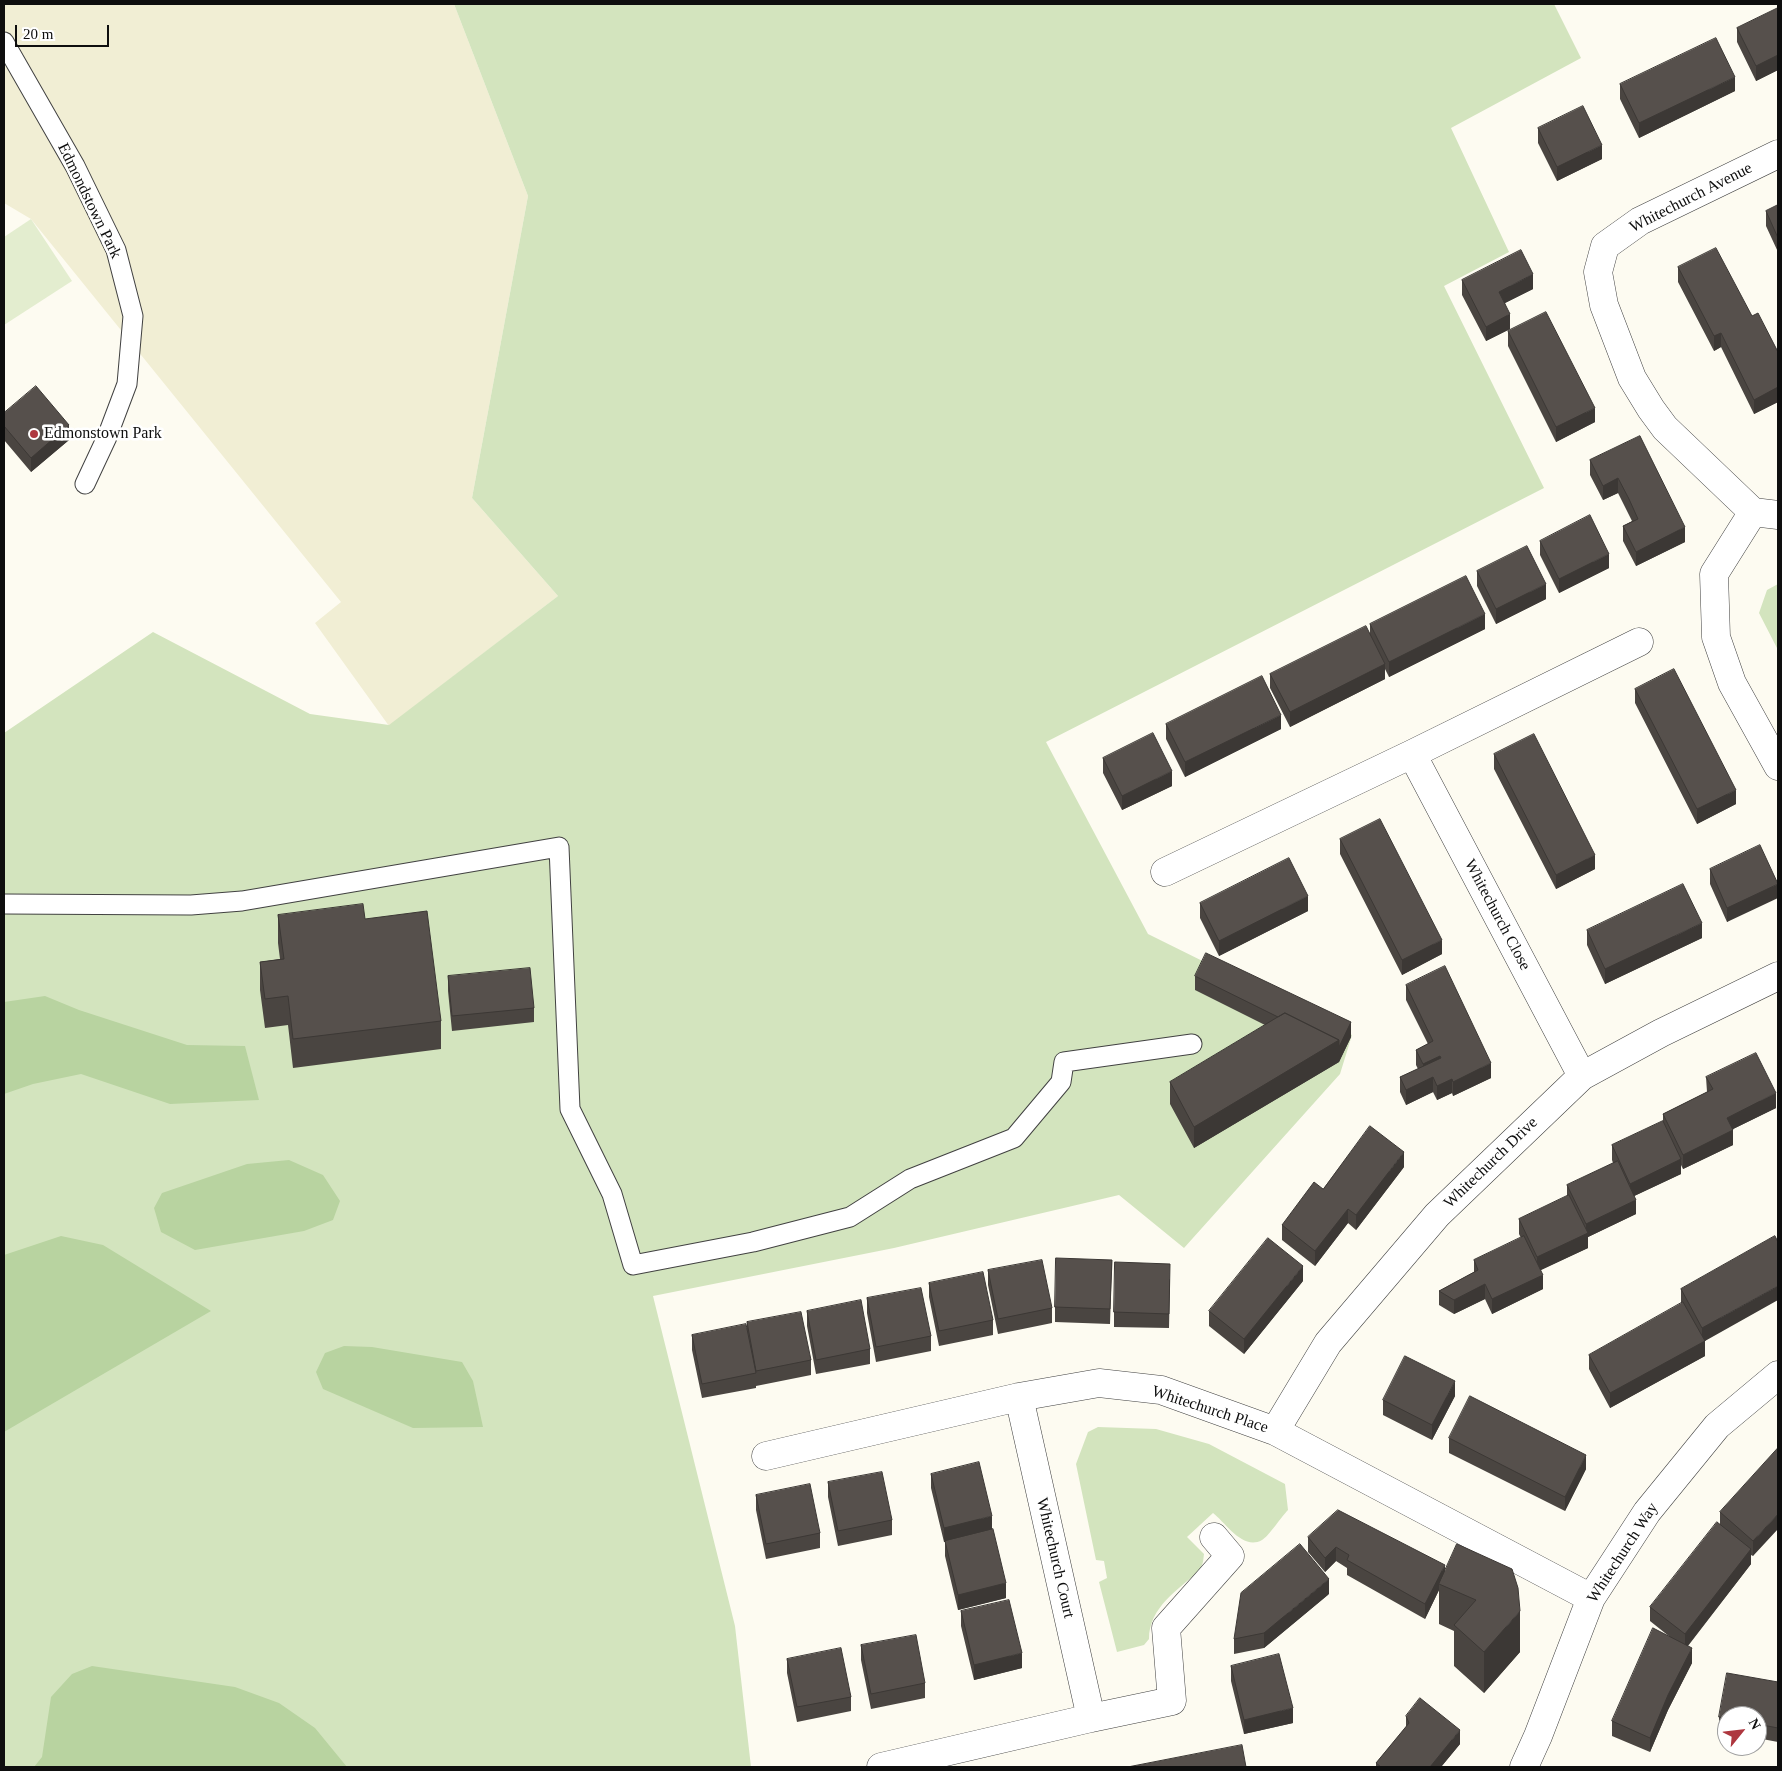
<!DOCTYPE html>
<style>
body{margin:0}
#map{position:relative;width:1782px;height:1771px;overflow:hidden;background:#fdfbf1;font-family:Georgia,serif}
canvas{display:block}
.frame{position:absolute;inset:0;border:5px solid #0e0e0e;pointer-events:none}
.north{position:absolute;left:1717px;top:1706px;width:50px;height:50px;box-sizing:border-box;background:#fff;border:1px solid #9f9f9f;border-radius:50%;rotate:61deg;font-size:14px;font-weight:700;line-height:20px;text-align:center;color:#0e0e0e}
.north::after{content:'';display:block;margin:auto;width:18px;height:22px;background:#ae373f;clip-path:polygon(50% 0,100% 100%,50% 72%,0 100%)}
.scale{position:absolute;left:15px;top:25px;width:94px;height:22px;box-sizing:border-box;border:2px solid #0e0e0e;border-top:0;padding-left:6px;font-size:15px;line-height:18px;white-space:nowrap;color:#0e0e0e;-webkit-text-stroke:4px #fff;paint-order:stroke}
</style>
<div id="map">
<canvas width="1782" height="1771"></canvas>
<div class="frame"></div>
<div class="north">N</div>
<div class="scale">20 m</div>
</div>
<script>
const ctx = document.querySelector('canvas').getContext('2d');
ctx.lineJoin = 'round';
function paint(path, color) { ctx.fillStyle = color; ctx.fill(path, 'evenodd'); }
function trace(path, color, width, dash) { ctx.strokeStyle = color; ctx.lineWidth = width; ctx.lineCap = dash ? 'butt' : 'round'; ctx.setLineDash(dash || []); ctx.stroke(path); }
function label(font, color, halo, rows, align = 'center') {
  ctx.font = font + ' Georgia,serif'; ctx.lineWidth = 5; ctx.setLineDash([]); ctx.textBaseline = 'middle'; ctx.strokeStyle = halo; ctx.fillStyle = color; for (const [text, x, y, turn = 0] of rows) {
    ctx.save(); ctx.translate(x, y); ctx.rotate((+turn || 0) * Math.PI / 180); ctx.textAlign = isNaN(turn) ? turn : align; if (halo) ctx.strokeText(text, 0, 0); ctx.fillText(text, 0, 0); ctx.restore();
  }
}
const farmland = new Path2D(`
 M4,4h450l74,192 -56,302 86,98 -169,130 -74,-103 26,-21 -310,-383 -27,-16z`);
const green = new Path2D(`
 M454,4h1100l27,54 -130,70 58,124 -65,34 100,202 -498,254 102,192 204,101 -12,39 -156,174 -65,-53 -225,53 -241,48 82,330 16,141h-747v-1034l149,-101 157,82 79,11 169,-129 -86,-98 56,-302z
 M1778,584v66l-19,-37 8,-23z
 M1098,1427l58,2 53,15 76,40 3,26c-6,6 -20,27 -26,30 -19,11 -36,-17 -49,-27l-26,24 17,17 -1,8 -3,8c-22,20 -51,37 -51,69l-5,6 -27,7 -18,-70 8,-4 -3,-17 -8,-1 -20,-96 12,-32z`);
const forest = new Path2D(`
 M45,996l34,14 108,35 58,1 14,54 -89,4 -89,-30 -48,10 -29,10v-92z
 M289,1160l34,15 17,26 -7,19 -29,11 -109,19 -34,-18 -7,-24 8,-15 85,-29z
 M61,1236l42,9 108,66 -207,121v-177z
 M344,1346l28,1 90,15 11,19 10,46 -70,1 -90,-39 -7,-17 9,-19z
 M92,1666l143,21 44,16 36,25 32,39h-313l8,-10 9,-60 21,-23z`);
const pitch = new Path2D(`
 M31,219l41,62 -68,44v-88z`);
const service = new Path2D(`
 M4,42l71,124 41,84 17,66 -6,68 -20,53 -22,47
 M4,904l187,1 51,-4 317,-54 11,262 42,85 21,71 120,-23 97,-25 60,-38 104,-41 47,-56 3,-20 128,-18`);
const minor = new Path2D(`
 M1753,512l-88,-84 -14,-19 -19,-31 -28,-73 -6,-33 7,-26 35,-25 138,-67
 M1753,512l-39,62 2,63 16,46 46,83
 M1753,512l25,3
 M1412,754l170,322
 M1165,872l247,-118 227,-112
 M1019,1397l72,321
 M1275,1431l53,-88 109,-128 145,-139 79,-43 117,-57
 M766,1456l253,-59 80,-14 62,7 114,41 316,167
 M881,1767l210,-49 81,-17 -6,-73 64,-72 -16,-19
 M1524,1767l14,-31 53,-138 56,-86 70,-86 61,-51`);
const wall = new Path2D(`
 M1778,8v62l-22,11 -19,-39v-14z
 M1620,84l115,7 -96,47 -19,-39z
 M1538,128l64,31 -45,22 -19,-38z
 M1778,205v47l-12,-26v-15z
 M1678,267l74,49 26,36v50l-24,12 -33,-67 -7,4 -36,-69z
 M1462,280l71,9 -28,14 5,26 -24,12 -24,-46z
 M1508,331l87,91 -39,20 -48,-96z
 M4,413l65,27 -38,32 -27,-32z
 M1640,436l45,106 -49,24 -13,-25v-15l9,-5 -14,-28 -15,7 -13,-25v-15z
 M1540,541l69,27 -50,25 -19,-38z
 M1477,571l69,28 -50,25 -19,-38z
 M1370,624l115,5 -96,48 -4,-8v10l-95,48 -20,-39v-14l100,-41z
 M1635,689l101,115 -39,20 -62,-121z
 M1166,724l115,5 -96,48 -19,-38z
 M1494,754l101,115 -39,20 -62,-120z
 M1103,758l69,28 -50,24 -19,-37z
 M1340,839l102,115 -40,21 -62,-121z
 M1710,869l68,14 -51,39 -17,-38z
 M1200,903l108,8 -89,45 -19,-38z
 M278,915l87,4 76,102v28l-148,19 -5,-43 -23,3 -5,-38v-28l20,-3 -2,-16z
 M1587,930l115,8 -97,46 -18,-39z
 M448,976l86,32v14l-82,9 -4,-40z
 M1195,976l156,61 -12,25 -145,86 -24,-44v-22l95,-57 -70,-35z
 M1406,985l85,93 -38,18 -1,-3 -15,7 -4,-8 -27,13 -6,-13v-15l18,-8 -2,-4v-15l12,-6 -22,-44z
 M1706,1077l70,31 -43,21v16l-50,24 -2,-4v9l-47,22 2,18 -48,23v11l-48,22 3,19 -51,25 -7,-15 -31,15 -15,-9v-14l35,-19v-12l47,-22 -2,-4v-15l48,-23v-11l46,-22 -1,-3v-15l51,-24v-7l44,-22z
 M1404,1167l-48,63 -8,-7 -33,43 -33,-26v-15l41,-36z
 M1775,1236l-70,105v15l-95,52 -21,-39v-14l92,-51v-15z
 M1112,1260l-2,64 -55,-2v-15z
 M988,1270l64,38v15l-54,11 -10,-49z
 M1170,1279l-1,49 -55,-1v-15z
 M1303,1281l-59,73 -35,-28v-15z
 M929,1283l64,37v15l-54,11 -10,-49z
 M867,1298l64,38v15l-55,11 -9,-49z
 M807,1311l63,38v15l-54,10 -9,-48z
 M747,1322l64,38v15l-55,11v-3v5l-54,10 -10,-48v-15l55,-7z
 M1455,1396l-23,44 -49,-25v-15z
 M1449,1438l137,31 -21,42 -116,-58z
 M1778,1448l-25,108 -2,-1v9l-63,82 4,17 -24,47 -18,42 -38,-16v-15l58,-84 -20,-16v-14l70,-82v-13z
 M931,1474l61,56 14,68 -48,12 -13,-54v-14h-1l-13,-54z
 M828,1482l64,38v15l-54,11 -10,-49z
 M756,1495l64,38v15l-54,11 -10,-49z
 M1308,1537l137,35 12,-28 63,108 -36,41 -30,-27v-35l-15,-7v-34l-14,29 -78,-44v-7l-11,-7 -11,11 -17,-20z
 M1329,1594l-65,54 -30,6v-15z
 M961,1611l61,57 -48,12 -13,-54z
 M861,1645l64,38v15l-54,11 -10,-49z
 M787,1659l64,38v14l-54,11 -10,-49z
 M1231,1666l62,57 -49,11 -13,-53z
 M1778,1682v60l-21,-4v-22h-30v17l-8,-2v-14z
 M1406,1716l54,28 -19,23h-65v-4l30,-36z`);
const shadedWall = new Path2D(`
 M1778,55v15l-22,11v-15z
 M1735,77v14l-96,47v-15z
 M1602,145v14l-45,22v-14z
 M1533,274v15l-34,17v-14z
 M1510,314v15l-24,12v-14z
 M1721,333v14l-7,4v-15z
 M1778,387v15l-24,12v-14z
 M1595,408v14l-39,20v-15z
 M69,425v15l-38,32v-14z
 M1618,478v15l-15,7v-14z
 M1685,527v15l-49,24v-14z
 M1609,554v14l-50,25v-14z
 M1546,584v15l-50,25v-15z
 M1485,614v15l-96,48v-15z
 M1385,664v15l-95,48v-15z
 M1281,715v14l-96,48v-15z
 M1172,771v15l-50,24v-14z
 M1736,790v14l-39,20v-15z
 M1595,855v14l-39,20v-14z
 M1778,884v14l-51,24v-14z
 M1308,896v15l-89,45v-15z
 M1702,923v15l-97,46v-15z
 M1442,940v14l-40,21v-15z
 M1351,1022v15l-12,25 -145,86v-21z
 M1440,1056v15l-17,8v-15z
 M1491,1063v15l-38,18v-14z
 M1433,1077v15l-27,13v-15z
 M1452,1079v14l-15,7v-14z
 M1776,1093v15l-49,24v-14z
 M1733,1130v15l-50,24v-14z
 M1404,1152v15l-48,63v-15z
 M1681,1159v15l-51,24v-14z
 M1636,1200v14l-48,23v11l-51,24v-15l49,-23v-10z
 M1348,1209v14l-33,43v-15z
 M1303,1266v15l-59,73v-15z
 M1543,1275v14l-51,25v-15z
 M1485,1284v15l-31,15v-14z
 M1778,1286v14l-73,41v15l-95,52v-15l92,-51v-14z
 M1455,1381v15l-23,44v-15z
 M1586,1455v14l-21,42v-14z
 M1778,1514v15l-25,27v-15z
 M992,1516v15l-48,11v-14z
 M1336,1547v14l-11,11v-14z
 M1751,1549v15l-66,85v-15z
 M1445,1565v14l-6,5v6l-14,29v-15z
 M1329,1579v15l-65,54v-15z
 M1006,1583v15l-48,12v-15z
 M1520,1611v41l-36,41v-41z
 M1692,1648v15l-24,47 -18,42v-14l18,-43z
 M1022,1653v15l-48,12v-15z
 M1293,1708v15l-49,11v-14z
 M1460,1730v14l-19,23h-11z`);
const building = new Path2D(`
 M1778,8v47l-22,11 -19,-38z
 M1716,38l19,39 -96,46 -19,-39z
 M1583,106l19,39 -45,22 -19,-39z
 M1778,205v33l-12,-27z
 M1716,248l36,68 6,-3 20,39v35l-24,13 -33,-67 -7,3 -36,-69z
 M1521,250l12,24 -34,18 11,22 -24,13 -24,-47z
 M1546,312l49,96 -39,19 -48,-96z
 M36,386l33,39 -38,33 -27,-32v-13z
 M1640,436l45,91 -49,25 -13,-26 15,-7 -9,-20 -11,-21 -15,8 -13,-26z
 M1590,515l19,39 -50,25 -19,-38z
 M1527,546l19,38 -50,25 -19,-38z
 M1466,576l19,38 -96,48 -19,-38z
 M1366,626l19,38 -95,48 -20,-38z
 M1674,669l62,121 -39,19 -62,-120z
 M1262,676l19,39 -96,47 -19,-38z
 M1153,733l19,38 -50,25 -19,-38z
 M1534,734l61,121 -39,20 -62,-121z
 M1380,819l62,121 -40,20 -62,-121z
 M1760,845l18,39 -51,24 -17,-39z
 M1289,858l19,38 -89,45 -19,-38z
 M1683,884l19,39 -97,46 -18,-39z
 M363,904l2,15 62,-8 14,110 -148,18 -5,-43 -23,3 -5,-37 24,-3 -6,-44z
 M1206,953l145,69 -12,25v-7l-54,-27 -7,4 -83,-41z
 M1445,966l46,97 -38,19 -1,-3 -15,7 -4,-9 -27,13 -6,-13 41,-19 -1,-2 -17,8 -7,-14 17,-9 -27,-56z
 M530,968l4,40 -82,8 -4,-40z
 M1285,1013l54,27 -145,87 -24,-45z
 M1756,1053l20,40 -49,25 6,12 -50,25 -20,-41 50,-25 -7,-12z
 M1663,1121l18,38 -51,25 -18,-39z
 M1370,1126l34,26 -48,63 -8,-6 -33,42 -33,-26 32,-43 9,7z
 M1618,1161l18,39 -50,24 -19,-39z
 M1569,1195l19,38 -51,24 -18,-38z
 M1524,1236l19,39 -51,24 -7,-15 -31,16 -15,-9 39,-21 -4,-10z
 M1775,1236l3,6v44l-76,42 -21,-39z
 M1268,1238l35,28 -59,73 -35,-28z
 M1056,1258l56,2 -2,49 -55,-2z
 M1042,1260l10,48 -54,11 -10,-49z
 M1115,1262l55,2 -1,50 -55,-2z
 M983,1272l10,48 -54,11 -10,-48z
 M921,1288l10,48 -55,11 -9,-49z
 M861,1300l9,49 -54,11 -9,-49z
 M1683,1302l22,39 -95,52 -21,-38z
 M801,1312l10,48 -55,11 -9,-49z
 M746,1324l10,49 -54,11 -10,-49z
 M1405,1356l50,25 -23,44 -49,-25z
 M1470,1396l116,59 -21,42 -116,-59z
 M1778,1448v66l-25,27 -33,-29z
 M979,1462l13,54 -48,12 -13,-54z
 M882,1472l10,48 -54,11 -10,-49z
 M810,1484l10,49 -54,11 -10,-49z
 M1338,1510l107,55 -20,39 -78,-44 2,-5 -13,-8 -11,11 -17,-21z
 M1717,1522l34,27 -66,85 -35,-27z
 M993,1529l13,54 -48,12 -13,-54z
 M1300,1544l29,35 -65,54 -30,6 7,-46z
 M1457,1544l55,25 6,19 2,23 -36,41 -30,-27 22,-25 -37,-16z
 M1009,1600l13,53 -48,12 -13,-54z
 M1653,1628l39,20 -24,47 -18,43 -38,-17z
 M916,1635l9,48 -54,11 -10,-49z
 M841,1648l10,49 -54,10 -10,-48z
 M1279,1654l14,54 -49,12 -13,-54z
 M1727,1673l51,9v46l-21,-4v-8h-30v2l-8,-1z
 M1420,1698l40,32 -30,37h-49l-5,-4 33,-40 -3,-7z
 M1242,1745l4,22h-118z`);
const markers = [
 [34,434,5,"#ae373f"]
];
const streetNames = [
 ["Whitechurch Avenue",1691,198,-27],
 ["Edmondstown Park",89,201,64],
 ["Whitechurch Close",1497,915,62],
 ["Whitechurch Drive",1491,1163,-44],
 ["Whitechurch Place",1210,1410,18],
 ["Whitechurch Way",1623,1553,-57],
 ["Whitechurch Court",1055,1558,77]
];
const poiNames = [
 ["Edmonstown Park",44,434]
];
paint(farmland, '#f1eed4');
paint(green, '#d3e4be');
paint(forest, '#b8d3a0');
paint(pitch, '#e3edcf');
trace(service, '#414141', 21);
trace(minor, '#414141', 29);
trace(service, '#fff', 19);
trace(minor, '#fff', 28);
paint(wall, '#4a4541');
paint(shadedWall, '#3c3835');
paint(building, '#56504c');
trace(building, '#3c3835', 1);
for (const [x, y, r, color] of markers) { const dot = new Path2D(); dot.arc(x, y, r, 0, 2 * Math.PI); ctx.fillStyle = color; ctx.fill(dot); trace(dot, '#fff', 2); }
label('16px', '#0e0e0e', '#fff', streetNames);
label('16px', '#0e0e0e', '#fff', poiNames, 'left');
</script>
